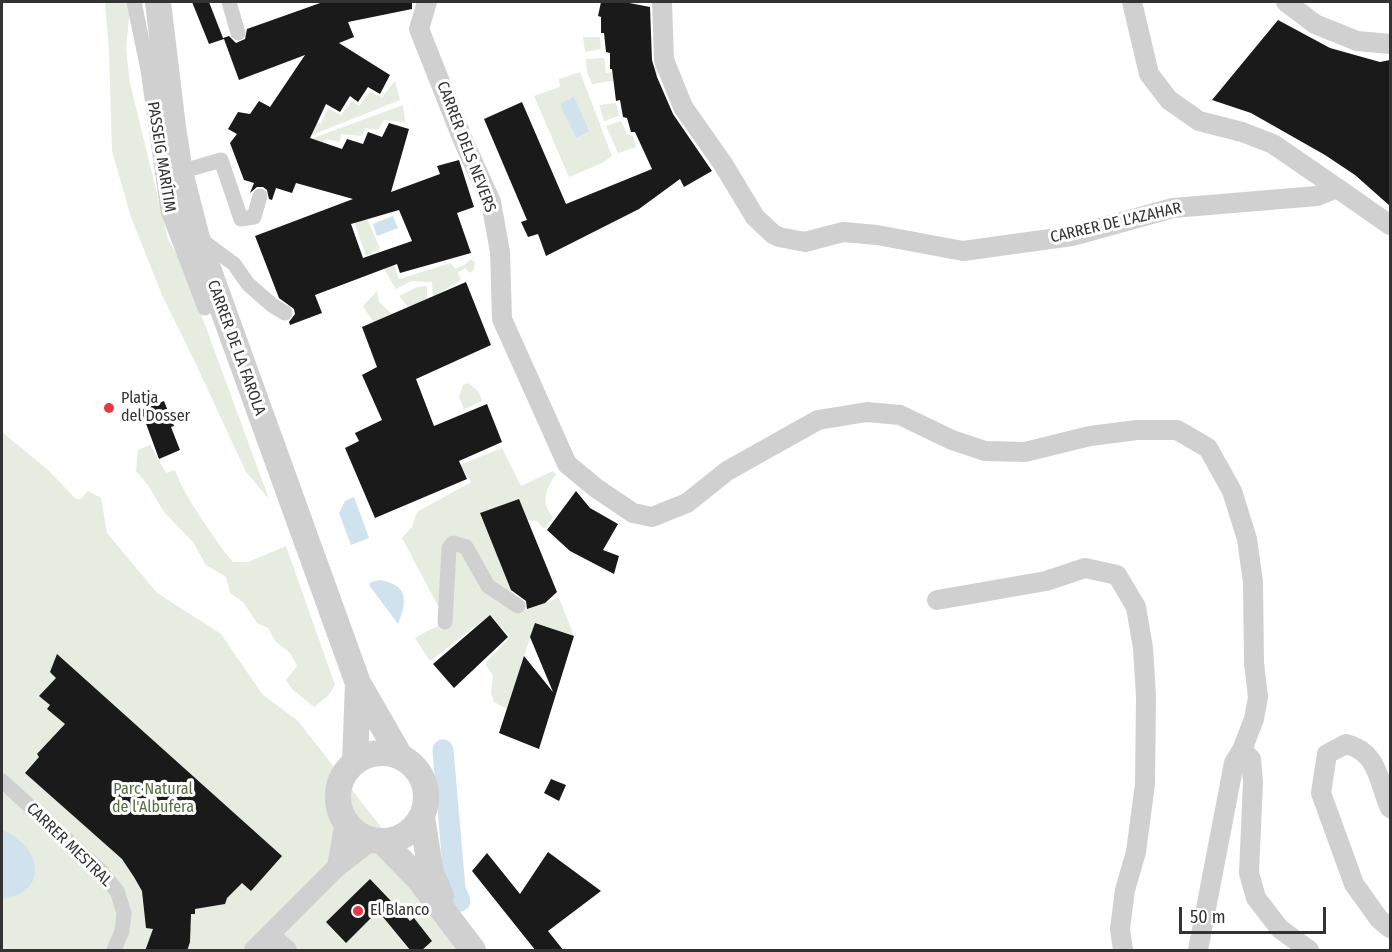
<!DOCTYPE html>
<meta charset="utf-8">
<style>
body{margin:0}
#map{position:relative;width:1392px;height:952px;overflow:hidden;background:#fff;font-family:"Fira Sans Condensed",sans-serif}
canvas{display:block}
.frame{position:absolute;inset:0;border:3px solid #333;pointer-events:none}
.scale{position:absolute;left:1179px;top:907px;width:147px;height:27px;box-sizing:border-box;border:3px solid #333;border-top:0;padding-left:8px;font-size:18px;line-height:21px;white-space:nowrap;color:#333;-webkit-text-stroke:4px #fff;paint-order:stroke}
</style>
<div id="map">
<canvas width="1392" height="952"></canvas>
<div class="frame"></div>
<div class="scale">50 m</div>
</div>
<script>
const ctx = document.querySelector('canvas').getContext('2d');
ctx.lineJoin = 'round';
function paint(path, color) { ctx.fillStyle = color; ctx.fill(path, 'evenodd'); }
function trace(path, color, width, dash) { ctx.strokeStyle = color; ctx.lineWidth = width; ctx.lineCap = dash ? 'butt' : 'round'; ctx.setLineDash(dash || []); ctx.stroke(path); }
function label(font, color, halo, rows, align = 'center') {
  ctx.font = font + ' "Fira Sans Condensed",sans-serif'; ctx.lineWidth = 6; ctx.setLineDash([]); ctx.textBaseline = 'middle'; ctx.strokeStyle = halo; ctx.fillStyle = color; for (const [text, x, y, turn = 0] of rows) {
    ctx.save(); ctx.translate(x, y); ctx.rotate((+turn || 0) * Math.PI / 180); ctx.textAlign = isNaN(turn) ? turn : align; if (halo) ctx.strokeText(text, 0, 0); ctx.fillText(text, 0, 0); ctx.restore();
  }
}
const green = new Path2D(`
 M105,2h23l2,6 -4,41 4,34 38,156 15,26 86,234 -23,-27 -52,-112 -32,-65 -31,-78 -19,-66 -3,-100z
 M583,37h17l1,12 -16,3z
 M604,58l2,15 50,-7 2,8 -66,10 -5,-12 -1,-13z
 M580,72l32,84 -10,7 -33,14 -35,-81 26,-9 -1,-8z
 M395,81l5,19 -131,52 42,-33 10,5 7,-16 13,7 11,-14 7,5 11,-14 12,5z
 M616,103l3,13 -15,5 -5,-16z
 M403,105l2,17 -21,-2 -6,10 -13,-2 -3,8 -21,-2 -1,8 -14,-3 -7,8 -49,7z
 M621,121l6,13 6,2 3,11 -18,6 -12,-27z
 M348,205l19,14 13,29 -14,8z
 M470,259l5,3 -1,8 -4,3 -5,-5 -7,5 3,7 -28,17 -1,-15 -20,-1 -16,8 -12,-20 8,-8 7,18 52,-16 4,6 11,-5z
 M427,286v13l-19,8 -9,-11 18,-9z
 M377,291l2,11 13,12 -18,9 -11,-17z
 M468,383l11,9 3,9 -18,8 -5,-12 4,-12z
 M2,432l46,38 28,29h5l7,-8 13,7 6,35 50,60 64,41 41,60 36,27 148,189 30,40h-474z
 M150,445l16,28 9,-3c7,23 42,73 58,92h15l38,-16 49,139 -7,11 -14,11 -22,-18 -6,-9 11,-14 -7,-13 -15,-12 -7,-13 -11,-5 -14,-21 -13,-9 -4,-16 -20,-12 -13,-23 -29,-30 -16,-27 -12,-14 2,-21z
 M502,448l19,38 32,-15 3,3c-10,14 -16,29 -3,43l-7,11h-3l-6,-7 -9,-1 -9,-20 -39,13 40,98 39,-13 15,38 -39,-13 -28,86 -13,-7 -3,-9 2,-17 -7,-11 1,-4 23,-24 -20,-22 -60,46 -15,-23 16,-9 16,-6 -45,-85 10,-11 5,-15 54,-30 -11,-17z`);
const water = new Path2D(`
 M574,97l15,34 -13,7 -16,-34z
 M393,216l5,12 -21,8 -4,-12z
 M354,497l15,41 -18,7 -12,-32 6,-12z
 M380,580c29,5 27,21 18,44l-29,-39 2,-3z
 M2,830c39,15 49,63 0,69z`);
const canal = new Path2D(`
 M443,750l12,139 5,12`);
const building = new Path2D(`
 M192,2h17l14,36 6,-2 7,7 9,-4 2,-10 76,-27h89v7l-64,13 6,15 -15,6 51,32 -10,19 -12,-7 -10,15 -8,-6 -10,16 -14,-8 -16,34 32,11 5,-10 16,5 5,-12 14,5 7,-14 20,6 -18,63 49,-18 -3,-8 22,-6 15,47 -17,6 14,40 -71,20 -3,-9 -82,31 7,18 -32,12 -1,-3 6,-8 -1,-5 -15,-11 -24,-62 98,-37 -57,-16 -4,10 -16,-5 -4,12 -3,-1 -2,-9 -4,-3h-6l-7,6 4,-10 -10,-3 -14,-37 7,-9 -9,-5 10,-17 12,2 9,-13 11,6 35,-52 -66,25 -15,-41 -15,5zM399,210l13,31 -49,17 -12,-34z
 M601,2h23l26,5 2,53 5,17 16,37 39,57 -28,16 -4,-8 -41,30 -93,47 -8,-22 -10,3 -7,-15 6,-2 -43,-101 38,-17 44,102 86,-35 -17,-37h-4l-4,-14 -4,-1 -3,-17 -4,1 -4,-32h-2v-16l-4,-1 -2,-19h-3v-16l-3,-1z
 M1278,20l52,28 50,14 10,-2v146l-35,-31 -30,-20 -74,-42 -39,-13z
 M466,282l25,63 -75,34 18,47 53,-22 15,38 -43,19 8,18 -92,39 -30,-70 14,-7 -4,-8 27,-13 -20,-45 15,-8 -15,-40z
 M164,401l10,25 -3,1 9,23 -21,9 -18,-49z
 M576,491l14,17 28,16 -15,26 16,6 -5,18 -44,-23 -23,-21z
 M519,499l38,93 -12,11 -18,6 -1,-8 -15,-11 -31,-77z
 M490,615l18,22 -54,51 -21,-24z
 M535,623l39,13 -35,113 -40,-16 25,-77 29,36 -23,-55z
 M57,654l225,202 -31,35 -9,-8 -15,15 -2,6 -30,5v5h-4l-1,28 -3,9h-42l8,-22 -7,-1 -4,-37 -8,-14 -12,-18 -97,-86 14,-16 -2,-3 28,-30 -18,-15 3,-4 -11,-9 17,-18 -6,-6z
 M551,779l15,6 -7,16 -15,-8z
 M548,852l53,39 -53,40 16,20h-28l-64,-80 15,-18 33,41z
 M370,879l40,42 4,-3 18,23 -11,10h-10l-33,-40 -32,32 -20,-21z`);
const pedestrian = new Path2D(`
 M134,2l14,68 20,141 37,97
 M229,2l9,31
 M180,172l41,-12 20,59 13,-2 6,-21
 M200,239l34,25 14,20 24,21 13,8
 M445,622l4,-74 4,-5 13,4 22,39 30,20
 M2,781l99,90 16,20 7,22 -2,18 -8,19`);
const minor = new Path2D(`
 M427,2l-8,27 44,111 28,62 9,50 2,67 65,145 29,24 37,25 19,4 35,-14 40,-32 91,-51 49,-8 33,3 52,25 33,11 40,1 65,-16 47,-6h40l31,18 24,43 15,48 6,43 1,81 4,34 -4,22 -12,31 -8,13 -36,187
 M662,2l2,58 19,47 40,57 32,53 18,17 6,3 26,5 38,-10 34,3 86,16 109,-15 101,-28 144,-12 20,-8 53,37
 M1132,2l17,72 20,26 30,21 43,11 31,12 64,44
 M1286,2l29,22 42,17 33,3
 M937,600l109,-19 39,-13 32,7 19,32 7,41 3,48 -1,88 -9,68 -11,38 -5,39 3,21
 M1242,750l9,9 2,23 -4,91 7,25 24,31 29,21
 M1390,808c-12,-26 -11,-56 -44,-64l-19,10 -6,39 33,91 25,35 11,9
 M337,867l8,-46
 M270,936l17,14
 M254,950l83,-83 35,-27`);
const tertiary = new Path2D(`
 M158,2l15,125 7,45 17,66 161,445 42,73
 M338 797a44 44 0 1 1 88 0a44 44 0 1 1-88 0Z
 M355,762l3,-79
 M422,817l9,56 10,23
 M383,842l36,37 54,71`);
const markers = [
 [109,408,6,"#e63946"],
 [358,911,6,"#e63946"]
];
const streetNames = [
 ["CARRER DELS NEVERS",466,147,69],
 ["PASSEIG MARÍTIM",161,157,81],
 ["CARRER DE L'AZAHAR",1116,223,-13],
 ["CARRER DE LA FAROLA",236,348,70],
 ["CARRER MESTRAL",69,845,44]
];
const poiNames = [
 ["Platja",121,399],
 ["del Dosser",121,417],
 ["El Blanco",370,911]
];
const parkNames = [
 ["Parc Natural",153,790],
 ["de l'Albufera",153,808]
];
paint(green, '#e6ecdf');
paint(water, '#cfe2ee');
trace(canal, '#cfe2ee', 21);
paint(building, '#1a1a1a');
trace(pedestrian, '#d0d0d0', 15);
trace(minor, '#d0d0d0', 20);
trace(tertiary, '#d0d0d0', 26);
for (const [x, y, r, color] of markers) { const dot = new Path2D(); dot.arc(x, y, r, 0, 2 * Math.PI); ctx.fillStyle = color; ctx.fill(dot); trace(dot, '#fff', 2); }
label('16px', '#333', '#fff', streetNames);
label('16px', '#333', '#fff', poiNames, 'left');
label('16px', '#56703f', '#fff', parkNames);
</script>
